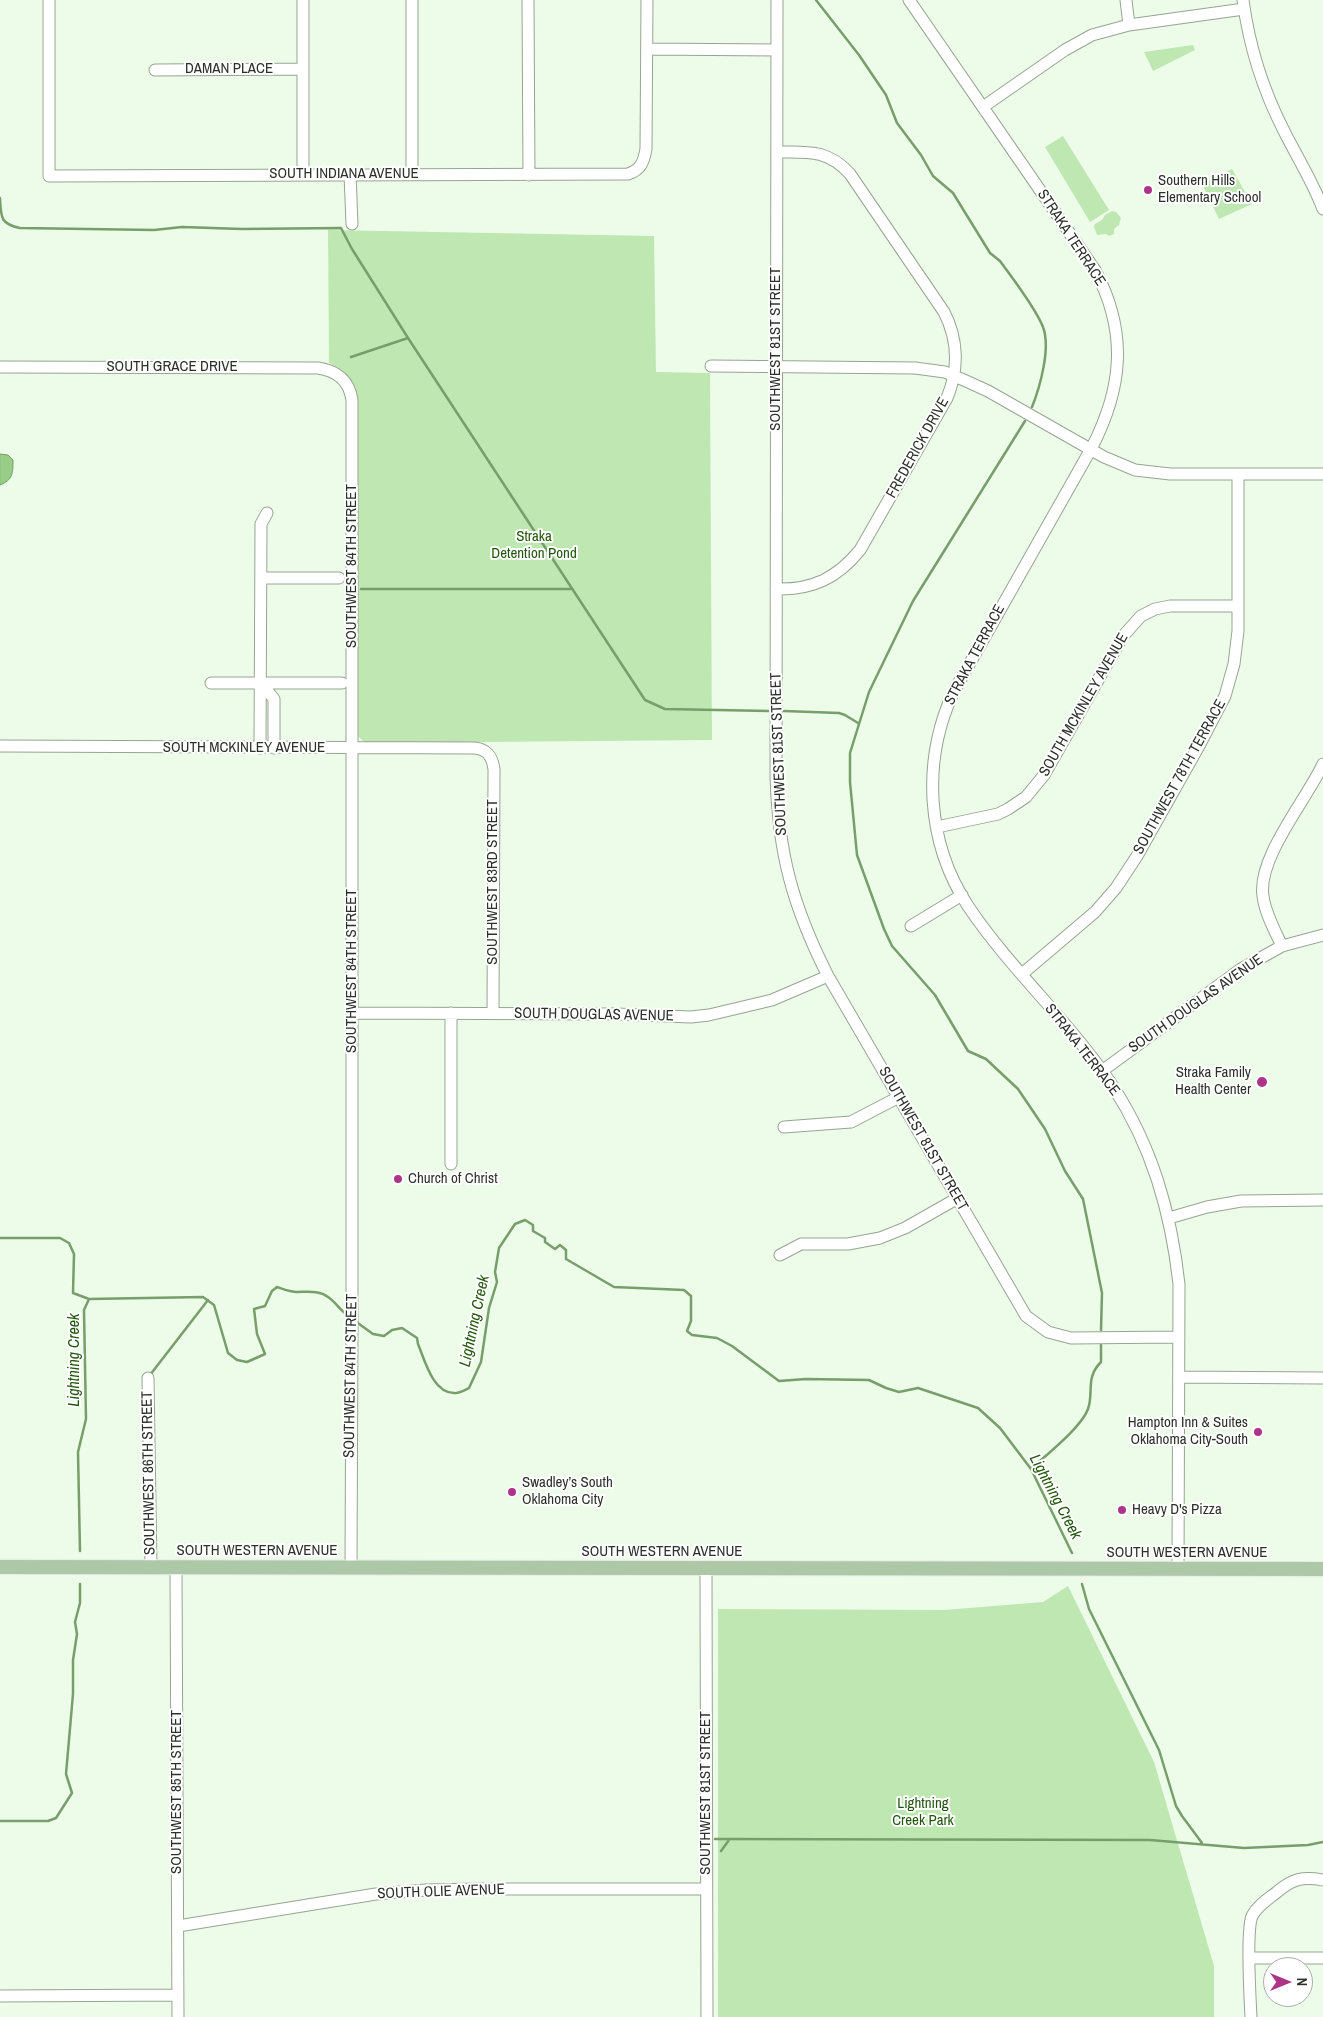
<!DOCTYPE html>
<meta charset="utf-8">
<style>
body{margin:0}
#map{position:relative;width:1323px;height:2017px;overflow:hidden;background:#edfce9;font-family:"Archivo Narrow",sans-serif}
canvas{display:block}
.north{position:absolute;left:1263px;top:1957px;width:50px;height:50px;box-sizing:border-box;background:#fff;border:1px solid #abadaa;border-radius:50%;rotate:90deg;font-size:14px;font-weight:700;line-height:20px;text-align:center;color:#2c312a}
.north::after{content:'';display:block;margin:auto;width:18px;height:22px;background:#ad3489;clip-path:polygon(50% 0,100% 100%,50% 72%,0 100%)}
</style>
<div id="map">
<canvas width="1323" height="2017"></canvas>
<div class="north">N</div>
</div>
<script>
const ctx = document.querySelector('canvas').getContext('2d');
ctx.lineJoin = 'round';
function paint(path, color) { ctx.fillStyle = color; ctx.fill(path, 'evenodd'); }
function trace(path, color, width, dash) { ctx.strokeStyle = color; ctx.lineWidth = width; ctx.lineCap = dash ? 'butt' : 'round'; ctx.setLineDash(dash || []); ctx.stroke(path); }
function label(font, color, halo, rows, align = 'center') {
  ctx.font = font + ' "Archivo Narrow",sans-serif'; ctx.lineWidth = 4; ctx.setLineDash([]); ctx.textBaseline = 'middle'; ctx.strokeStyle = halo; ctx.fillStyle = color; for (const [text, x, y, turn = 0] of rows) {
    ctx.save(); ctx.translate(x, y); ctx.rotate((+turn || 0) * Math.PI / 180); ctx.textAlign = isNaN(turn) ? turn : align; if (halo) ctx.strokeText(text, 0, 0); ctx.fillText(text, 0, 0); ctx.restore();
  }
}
const green = new Path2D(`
 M1193,45l2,5 -42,21 -9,-19z
 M1063,136l46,74 -19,12 -45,-75z
 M1232,169l20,35 -33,15 -17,-35z
 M1112,211l4,1 5,6 -2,7 -5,4v5l-5,2 -3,-2 -9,1 -3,-8 1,-3 7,-4 3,-5z
 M328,230l326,6 2,136 54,1 2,367 -343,3 -6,-2 -5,-5 -2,-348c-6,-12 -14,-19 -27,-25z
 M1068,1586l86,176 60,204v51h-496v-408l226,1 99,-8z`);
const water = new Path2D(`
 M0,454l8,1 5,5c0,13 0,20 -13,25z`);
const stream = new Path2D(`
 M816,0l43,55 27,40 11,28 24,32 12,21 20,17 37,60 10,8c13,18 35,46 43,66 8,21 -3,60 -11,80
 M0,198c1,19 0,26 20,30l134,2 28,-3 60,2 99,-1 11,21 56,89 237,362 20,9 104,2
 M351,357l57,-19
 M1025,421l-112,180 -44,91 -19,61v29l7,73 27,74 8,17 43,49 33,56 18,8 32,30 27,40 20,42 18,28 19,94 -1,37
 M361,589h211
 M784,711l55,2 6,2 13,8
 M0,1238h60l9,5 5,11 -1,39 16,6 114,-2 11,8 14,48 9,7 10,2 18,-8 -8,-20 -3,-25 11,-3 7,-15 5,-4c6,2 13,5 20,5 11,0 22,-2 31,5 8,5 12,14 21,19
 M355,1321l18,13 11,2 8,-6 10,-2 15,10 1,6c7,17 15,49 36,49 5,1 11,-3 15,-5l12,-26 8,-54 8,-26 -2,-10 4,-24 16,-24 10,-4 8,5v6l12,7v4l10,7 5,-4 6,5v9l48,28 70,3 7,6v25l-4,10 5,4 25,3 15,8 47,35 27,-2 63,1 17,8 13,4 19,-4 60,20 22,20 31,41 41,84
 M150,1375l58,-75
 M1031,1469c15,-14 50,-41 57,-60 6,-17 -3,-31 13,-47v-17
 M80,1551l-2,-99 8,-33 -2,-109 5,-11
 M1082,1584l7,25 70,141 17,56 6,10 20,27
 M0,1821h48l8,-3 16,-25 -6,-19 7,-80v-34l4,-26 -2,-12 5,-19v-19
 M715,1839l435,1 94,8 64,-3 15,-3
 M721,1851l8,-11`);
const minor = new Path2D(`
 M49,0v176l579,-2c13,-4 16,-13 18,-25l1,-149
 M528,0l1,175
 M777,0l-1,775c2,78 17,132 52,201l198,340 22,16 23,6 108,-1
 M909,0l186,270c33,62 28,118 -4,179l-138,244c-31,68 -27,149 15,213 42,63 102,116 144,179 40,61 59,127 67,199l-1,285
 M1126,0l3,25
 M1243,0c6,45 20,90 41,131 13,26 29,51 39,78
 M647,49l130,1
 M155,70l148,-1
 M983,107l82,-57 27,-15 37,-10 115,-16
 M303,174v-174
 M350,174l2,50
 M412,174v-174
 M711,366l204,2 30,4 21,9 22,10 116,66 31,13 35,4h153
 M0,367l318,1c19,3 31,12 34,32v929l-1,239
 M261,578h78
 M776,589c37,1 61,-11 84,-39l87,-152c12,-29 11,-59 -3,-86l-94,-138c-22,-25 -43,-22 -73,-22
 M211,683h131
 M261,683l13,16v49
 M0,746l474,2c13,1 18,8 20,21l-1,244
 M260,748l1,-224 6,-11
 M937,827l61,-13 10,-5 18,-12 18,-22 79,-139 18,-20 14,-7 15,-3h68
 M911,926l51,-31
 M1282,946c-7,-15 -17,-33 -19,-50 -6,-38 44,-97 60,-132
 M1022,974l73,-62 21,-24 21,-32 63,-112 25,-48 9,-32 4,-33v-157
 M352,1013l264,1 75,3 18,-2 63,-15 56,-24
 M451,1013v151
 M1102,1071l139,-102 41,-23 41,-11
 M784,1127l67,-5 48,-25
 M1169,1218l38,-11 34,-6 82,-1
 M780,1255l21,-11h47l32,-6 25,-10 53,-30
 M1179,1377l144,1
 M148,1378l3,189
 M176,1568l2,449
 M706,1568l1,449
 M178,1926l198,-32 50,-4 54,-1h226
 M1250,1958h73
 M0,1996l178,-1
 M1251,2017c-1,-20 -5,-86 1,-101 5,-10 16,-17 25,-24 15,-13 26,-16 46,-12`);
const major = new Path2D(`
 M0,1567l1323,2`);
const markers = [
 [1148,190,5,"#ad3489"],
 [1262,1082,6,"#ad3489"],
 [398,1179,5,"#ad3489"],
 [1258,1432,5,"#ad3489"],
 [512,1492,5,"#ad3489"],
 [1122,1510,5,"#ad3489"]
];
const streetNames = [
 ["DAMAN PLACE",229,69],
 ["SOUTH INDIANA AVENUE",344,174],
 ["STRAKA TERRACE",1071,238,57],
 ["SOUTHWEST 81ST STREET",776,349,-90],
 ["SOUTH GRACE DRIVE",172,367],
 ["FREDERICK DRIVE",918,448,-61],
 ["SOUTHWEST 84TH STREET",352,566,-90],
 ["STRAKA TERRACE",975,655,-62],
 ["SOUTH MCKINLEY AVENUE",1084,705,-60],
 ["SOUTH MCKINLEY AVENUE",244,748],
 ["SOUTHWEST 81ST STREET",779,754,-92],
 ["SOUTHWEST 78TH TERRACE",1180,777,-61],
 ["SOUTHWEST 83RD STREET",493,882,-90],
 ["SOUTHWEST 84TH STREET",352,971,-90],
 ["SOUTH DOUGLAS AVENUE",1196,1004,-35],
 ["SOUTH DOUGLAS AVENUE",594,1015,1],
 ["STRAKA TERRACE",1082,1050,52],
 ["SOUTHWEST 81ST STREET",923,1139,60],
 ["SOUTHWEST 84TH STREET",351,1376,-89],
 ["SOUTHWEST 86TH STREET",149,1473,-91],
 ["SOUTH WESTERN AVENUE",257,1551],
 ["SOUTH WESTERN AVENUE",662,1552],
 ["SOUTH WESTERN AVENUE",1187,1553],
 ["SOUTHWEST 85TH STREET",177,1792,-90],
 ["SOUTHWEST 81ST STREET",706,1793,-90],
 ["SOUTH OLIE AVENUE",441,1892,-2]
];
const poiNames = [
 ["Southern Hills",1158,181],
 ["Elementary School",1158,198],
 ["Straka Family",1251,1073,"right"],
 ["Health Center",1251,1090,"right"],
 ["Church of Christ",408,1179],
 ["Hampton Inn & Suites",1248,1423,"right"],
 ["Oklahoma City-South",1248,1440,"right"],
 ["Swadley’s South",522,1483],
 ["Oklahoma City",522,1500],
 ["Heavy D's Pizza",1132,1510]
];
const parkNames = [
 ["Straka",534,537],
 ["Detention Pond",534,554],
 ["Lightning",923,1804],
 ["Creek Park",923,1821]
];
const waterNames = [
 ["Lightning Creek",475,1321,-78],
 ["Lightning Creek",75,1360,-90],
 ["Lightning Creek",1055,1497,62]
];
paint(green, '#bee7b2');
paint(water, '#97cd87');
trace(water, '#779e6b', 1);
trace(stream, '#779e6b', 2.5);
trace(minor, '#97a493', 13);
trace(major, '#eaeaea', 16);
trace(minor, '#fff', 11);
trace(major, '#adc8a6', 14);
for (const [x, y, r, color] of markers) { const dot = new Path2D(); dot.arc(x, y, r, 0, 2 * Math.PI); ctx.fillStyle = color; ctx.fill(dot); trace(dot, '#fff', 2); }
label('15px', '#2c312a', '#fff', streetNames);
label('15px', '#2c312a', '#fff', poiNames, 'left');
label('15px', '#22540e', '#fff', parkNames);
label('italic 16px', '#265812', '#fff', waterNames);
</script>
